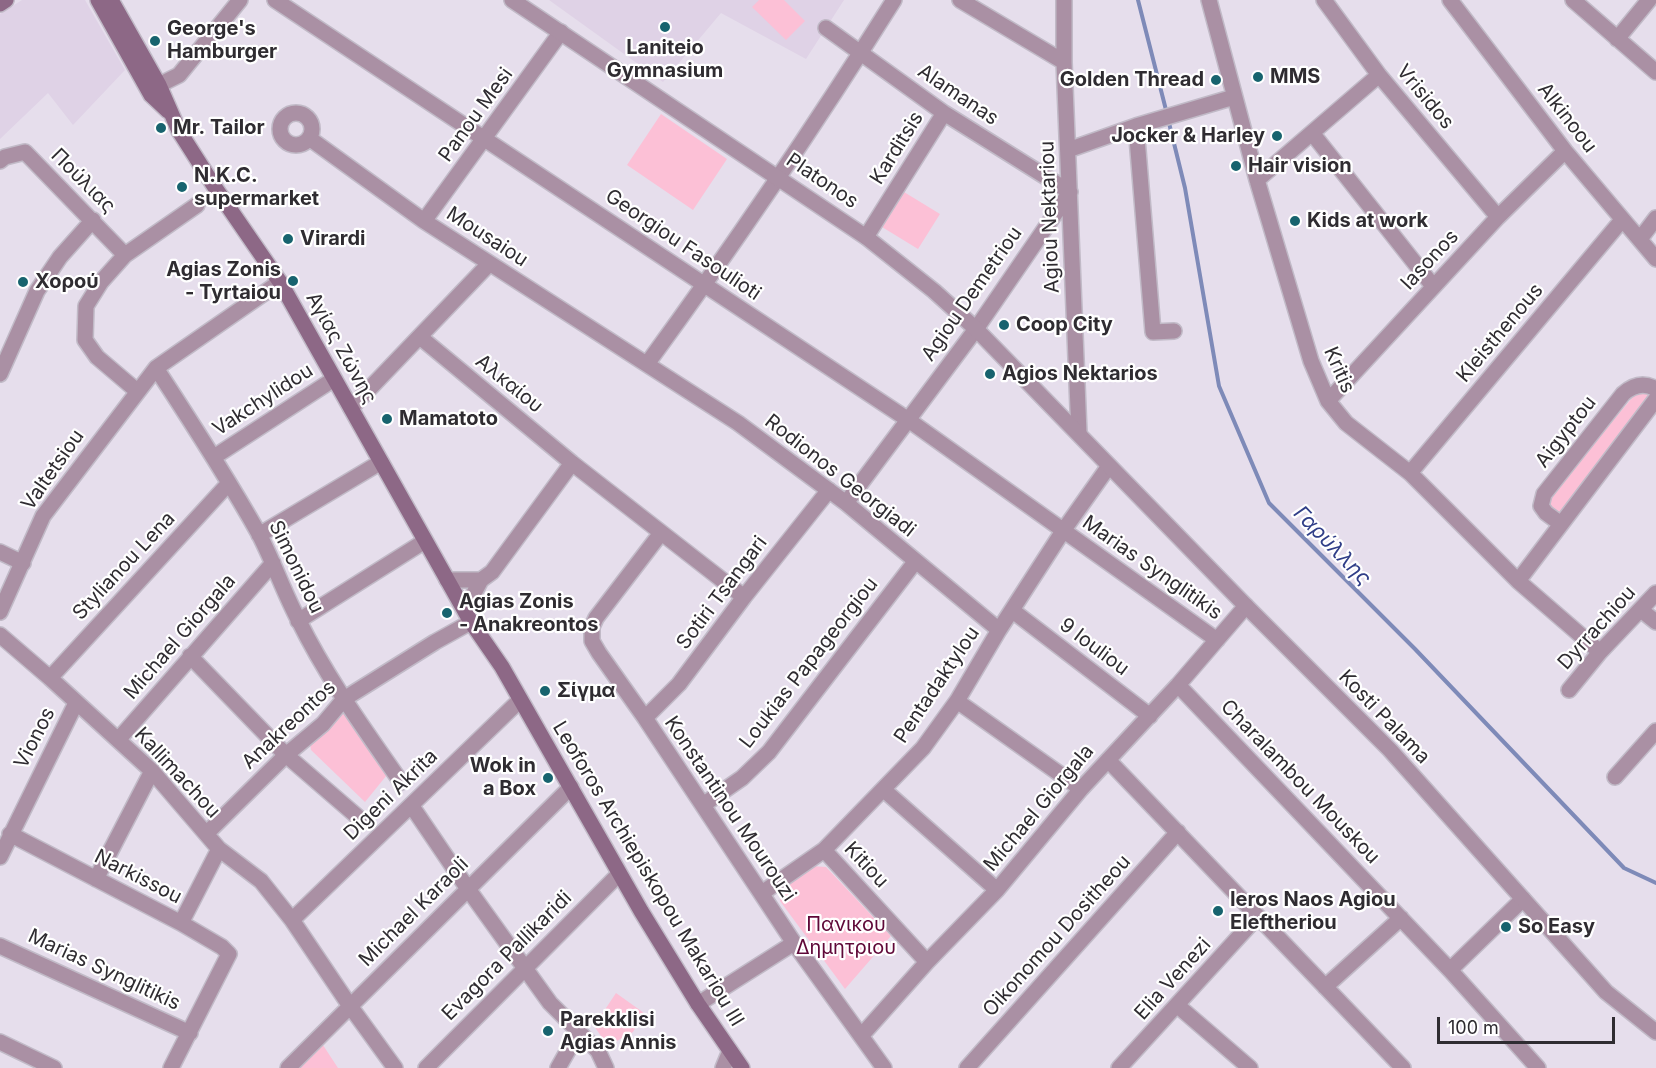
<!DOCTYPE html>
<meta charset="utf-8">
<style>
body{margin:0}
#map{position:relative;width:1656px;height:1068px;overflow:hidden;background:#e6deec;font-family:Inter,sans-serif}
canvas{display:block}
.scale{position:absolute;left:1437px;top:1017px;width:178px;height:27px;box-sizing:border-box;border:3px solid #2f2c31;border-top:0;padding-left:8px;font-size:18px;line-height:21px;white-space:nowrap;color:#2f2c31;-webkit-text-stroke:4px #fff;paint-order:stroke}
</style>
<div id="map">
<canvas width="1656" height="1068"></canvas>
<div class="scale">100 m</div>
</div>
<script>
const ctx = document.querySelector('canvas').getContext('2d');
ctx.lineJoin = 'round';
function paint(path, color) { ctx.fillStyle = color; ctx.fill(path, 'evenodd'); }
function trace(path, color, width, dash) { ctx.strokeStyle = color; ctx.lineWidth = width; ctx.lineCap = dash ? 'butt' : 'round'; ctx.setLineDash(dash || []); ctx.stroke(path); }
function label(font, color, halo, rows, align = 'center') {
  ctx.font = font + ' Inter,sans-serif'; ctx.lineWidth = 4.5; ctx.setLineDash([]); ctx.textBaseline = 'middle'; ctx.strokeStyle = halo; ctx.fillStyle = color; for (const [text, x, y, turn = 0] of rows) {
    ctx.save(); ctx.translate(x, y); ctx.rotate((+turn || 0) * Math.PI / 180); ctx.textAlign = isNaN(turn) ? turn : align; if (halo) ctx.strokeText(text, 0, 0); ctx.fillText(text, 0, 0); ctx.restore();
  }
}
const built = new Path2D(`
 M22,0h63l40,70 -52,55 -25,-32 -48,46v-125z
 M549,0h295l-38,59 -85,-46 -58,69z`);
const green = new Path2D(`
 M759,0h25l21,21 -19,19 -34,-33z
 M661,114l66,45 -34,51 -66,-45z
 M904,192l36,22 -22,35 -36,-22z
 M1641,389l8,5 1,3 -85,118 -8,1 -9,-12 2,-8 87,-104z
 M345,714h4l42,56 -26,32 -54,-52 -1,-6 29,-29z
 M811,866l15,1 65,69 -46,53 -65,-88 2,-15z
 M616,993l28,20 -11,19 -25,14 -14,-20z
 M321,1042l17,26h-41z`);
const stream = new Path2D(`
 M1138,0l28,110
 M1169,123l16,65 34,198 50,117 146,146 209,219 32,15`);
const minor = new Path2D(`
 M275,0l632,419 310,221
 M960,0l104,62
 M1064,0v62l15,371
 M1209,0l48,180 54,181 17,40 18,22 64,50 108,108 82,71
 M1324,0l55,75 119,142
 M1450,0l115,151 91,108
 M1573,0l83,72
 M826,28l118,85 126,79
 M1617,39l32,-39
 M159,85l20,-10 61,-75
 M280 129a16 16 0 1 1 32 0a16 16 0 1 1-32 0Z
 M1136,126l17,206 21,-1
 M1312,133l121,153
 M309,138l115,83 314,202 108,80 153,127
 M1068,150l68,-24 98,-29
 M0,161l5,-4 20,-5 100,103
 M1257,180l122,-105
 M424,221l137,-189
 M866,237l78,-124
 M1640,239l16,-21
 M420,337l152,126 172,134
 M647,364c87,-119 169,-240 247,-364
 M156,368c36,55 71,109 103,166 15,29 25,59 40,87 28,57 66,109 102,161
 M0,374l37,-83 23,-34 33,-37
 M137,391l-40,-34 -12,-17 1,-34 15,-24 24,-27 72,-50
 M1328,401l170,-184 67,-66
 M351,408l138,-144
 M214,457l120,-78
 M1410,473l212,-253
 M846,503l130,-174 94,-137
 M1561,524l-15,-11 -5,-7 3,-12 79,-100c10,-9 21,-12 33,-5
 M661,533l-65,85 -4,9v14l7,12 46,65 149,225 90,125
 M259,535l122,-73
 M0,552l23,11
 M447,580h34
 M1518,581l138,-182
 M465,610l16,-30 11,-8 80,-109
 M1641,610l15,12
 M1013,611l137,105
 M0,612l43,-96 113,-148 124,-86
 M298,621l127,-80
 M0,635l50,43 102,93 67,78 42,32 31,39 58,86 45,62
 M190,656l96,99 73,63
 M50,678l179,-195
 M1178,685l272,285 88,98
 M1569,690l31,-38 56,-59
 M957,701l124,88
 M645,718l34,-34 65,-87 85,-107
 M118,740l155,-177
 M1108,760l295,308
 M1615,777l41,-46
 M884,790l113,100
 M411,805l57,84 82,114 48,48 8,17
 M703,805l39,-27 27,-26 146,-190
 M10,834l171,89 41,24 7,7 -58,114
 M206,834l80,-79 37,-31 21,-25 91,-57 36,-20
 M824,850l103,112
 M0,857l76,-154
 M96,879l56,-108
 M762,893l62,-43 99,-102 34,-47 42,-71 64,-99 46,-65
 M292,920l227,-219
 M181,923l38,-74
 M0,946l190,87
 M1450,970l73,-71
 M1325,987l76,-69
 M698,1004l96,-61
 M1178,1006l72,62
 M862,1035l65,-73 70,-72 84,-101 97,-104 68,-79
 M0,1042l54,26
 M288,1068l283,-281
 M426,1068l193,-194
 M558,1068l21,-37
 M723,1068l7,-17
 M967,1068l211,-236
 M1119,1068l138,-151`);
const tertiary = new Path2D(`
 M512,0l354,237 68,54 42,38 270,277 144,144 216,242 50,40`);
const secondary = new Path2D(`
 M98,0l53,95 17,16
 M111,0l48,85 20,46 37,58 64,93 191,340 31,45 139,244 57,93 44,64
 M0,4l6,-4`);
const markers = [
 [665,27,6,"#17636e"],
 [155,41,6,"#17636e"],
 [1258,77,6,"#17636e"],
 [1216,80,6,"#17636e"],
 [161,128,6,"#17636e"],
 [1277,136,6,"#17636e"],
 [1236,166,6,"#17636e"],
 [182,187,6,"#17636e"],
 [1295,221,6,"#17636e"],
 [288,239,6,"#17636e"],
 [293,281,6,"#17636e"],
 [23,282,6,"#17636e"],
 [1004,325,6,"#17636e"],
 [990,374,6,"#17636e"],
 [387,419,6,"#17636e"],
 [447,613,6,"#17636e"],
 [545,691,6,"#17636e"],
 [548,778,6,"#17636e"],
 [1218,911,6,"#17636e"],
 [1506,927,6,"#17636e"],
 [548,1031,6,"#17636e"]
];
const poiNames = [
 ["George's",167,29],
 ["Hamburger",167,52],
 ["Laniteio",665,48,"center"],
 ["Gymnasium",665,71,"center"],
 ["MMS",1270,77],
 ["Golden Thread",1204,80,"right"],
 ["Mr. Tailor",173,128],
 ["Jocker & Harley",1265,136,"right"],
 ["Hair vision",1248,166],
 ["N.K.C.",194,176],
 ["supermarket",194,199],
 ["Kids at work",1307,221],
 ["Virardi",300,239],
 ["Agias Zonis",281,270,"right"],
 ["- Tyrtaiou",281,293,"right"],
 ["Χορού",35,282],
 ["Coop City",1016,325],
 ["Agios Nektarios",1002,374],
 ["Mamatoto",399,419],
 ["Agias Zonis",459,602],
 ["- Anakreontos",459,625],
 ["Σίγμα",557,691],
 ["Wok in",536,766,"right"],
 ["a Box",536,789,"right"],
 ["Ieros Naos Agiou",1230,900],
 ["Eleftheriou",1230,923],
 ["So Easy",1518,927],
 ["Parekklisi",560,1020],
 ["Agias Annis",560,1043]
];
const streetNames = [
 ["Alamanas",958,95,34],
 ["Vrisidos",1425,97,50],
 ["Panou Mesi",476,115,-54],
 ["Alkinoou",1567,118,52],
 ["Karditsis",897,148,-58],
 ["Πούλιας",83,181,45],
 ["Platonos",822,181,34],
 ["Agiou Nektariou",1050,217,-92],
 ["Mousaiou",487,237,33],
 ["Georgiou Fasoulioti",683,245,34],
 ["Iasonos",1430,260,-47],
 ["Agiou Demetriou",972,294,-55],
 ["Kleisthenous",1500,333,-50],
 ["Αγίας Ζώνης",341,348,61],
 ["Kritis",1339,370,66],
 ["Αλκαίου",509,384,39],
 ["Vakchylidou",263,400,-33],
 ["Aigyptou",1566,432,-52],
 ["Valtetsiou",53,470,-55],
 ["Rodionos Georgiadi",840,476,38],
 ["Stylianou Lena",124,566,-47],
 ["Simonidou",296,567,64],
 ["Marias Synglitikis",1152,568,35],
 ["Sotiri Tsangari",722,593,-53],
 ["Dyrrachiou",1597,628,-48],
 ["Michael Giorgala",180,637,-49],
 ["9 Iouliou",1094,647,37],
 ["Loukias Papageorgiou",809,663,-52],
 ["Pentadaktylou",937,685,-56],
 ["Kosti Palama",1384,717,46],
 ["Anakreontos",289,725,-43],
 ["Vionos",35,738,-63],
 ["Kallimachou",177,773,47],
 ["Charalambou Mouskou",1300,782,46],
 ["Digeni Akrita",391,795,-44],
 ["Michael Giorgala",1039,808,-50],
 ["Konstantinou Mourouzi",730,809,56],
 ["Kitiou",866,865,47],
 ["Leoforos Archiepiskopou Makariou III",648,874,59],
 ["Narkissou",138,877,27],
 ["Michael Karaoli",414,912,-45],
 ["Oikonomou Dositheou",1057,936,-48],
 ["Evagora Pallikaridi",507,956,-45],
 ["Marias Synglitikis",104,970,25],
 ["Elia Venezi",1173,979,-48]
];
const parkNames = [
 ["Πανικου",846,925],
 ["Δημητριου",846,948]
];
const waterNames = [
 ["Γαρύλλης",1332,546,46]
];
paint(built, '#dfd2e6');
paint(green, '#fcc0d6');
trace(stream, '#7e8ab8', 4);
trace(minor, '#c1bac7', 18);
trace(tertiary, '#c1bac7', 18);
trace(secondary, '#c1bac7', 18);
trace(minor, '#aa90a4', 15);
trace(tertiary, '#aa90a4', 15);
trace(secondary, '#8d6886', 15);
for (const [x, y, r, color] of markers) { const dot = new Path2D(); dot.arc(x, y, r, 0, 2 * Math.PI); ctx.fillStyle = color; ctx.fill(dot); trace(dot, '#fff', 2); }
label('bold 20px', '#2f2c31', '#fff', poiNames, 'left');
label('20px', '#2f2c31', '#fff', streetNames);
label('20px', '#5f0838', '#fff', parkNames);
label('italic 21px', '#303e88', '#fff', waterNames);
</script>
